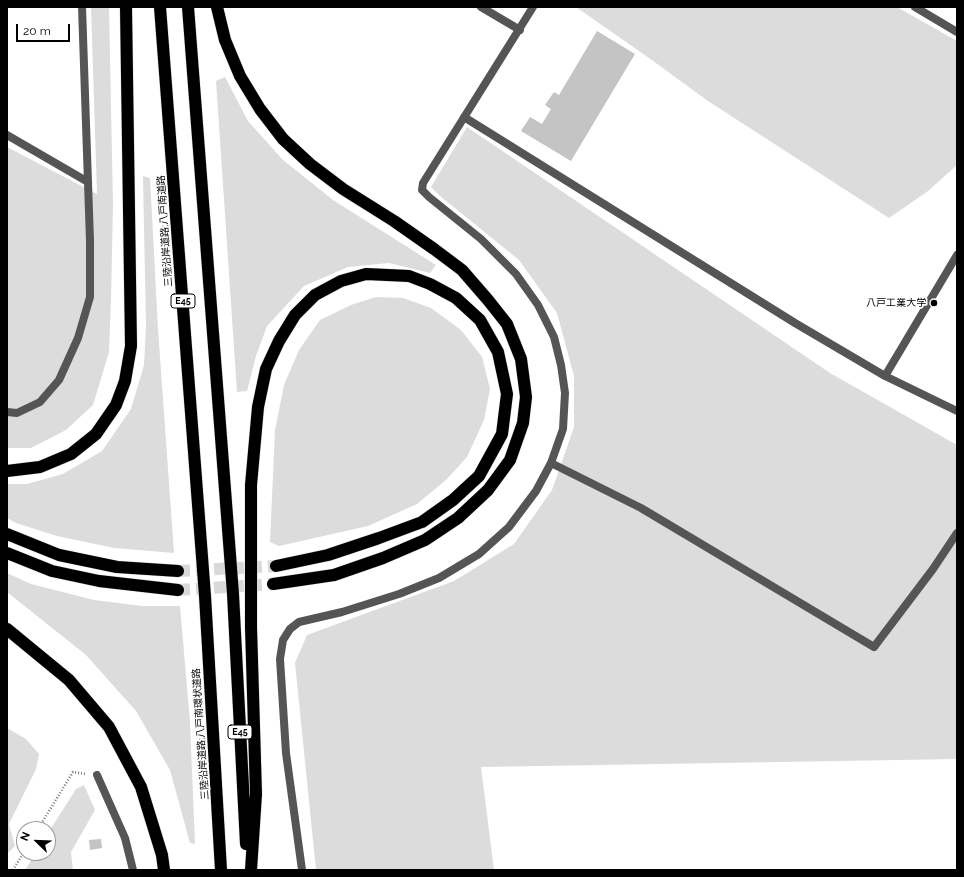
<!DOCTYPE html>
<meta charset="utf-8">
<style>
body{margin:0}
#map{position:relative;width:964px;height:877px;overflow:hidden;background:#fff;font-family:Raleway,sans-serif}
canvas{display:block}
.frame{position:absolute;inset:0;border:8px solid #000;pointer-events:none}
.north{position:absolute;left:16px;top:821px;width:40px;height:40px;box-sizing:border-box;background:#fff;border:1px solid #999;border-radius:50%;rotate:293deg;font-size:11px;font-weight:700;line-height:16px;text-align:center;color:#000}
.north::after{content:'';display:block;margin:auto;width:14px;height:18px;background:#000;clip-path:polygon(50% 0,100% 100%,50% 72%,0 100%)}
.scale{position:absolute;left:16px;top:24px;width:54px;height:18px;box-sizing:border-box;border:2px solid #000;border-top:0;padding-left:5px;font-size:12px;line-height:14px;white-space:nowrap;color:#000;-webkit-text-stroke:3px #fff;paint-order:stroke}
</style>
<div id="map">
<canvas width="964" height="877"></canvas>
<div class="frame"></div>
<div class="north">N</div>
<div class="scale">20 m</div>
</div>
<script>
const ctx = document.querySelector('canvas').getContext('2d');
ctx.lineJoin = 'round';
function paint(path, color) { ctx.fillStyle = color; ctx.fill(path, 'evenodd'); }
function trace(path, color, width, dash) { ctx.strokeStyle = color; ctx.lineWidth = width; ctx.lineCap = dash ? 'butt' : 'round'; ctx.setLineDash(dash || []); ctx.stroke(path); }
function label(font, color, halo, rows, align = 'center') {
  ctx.font = font + ' Raleway,"Noto Sans JP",sans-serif'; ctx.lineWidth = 3.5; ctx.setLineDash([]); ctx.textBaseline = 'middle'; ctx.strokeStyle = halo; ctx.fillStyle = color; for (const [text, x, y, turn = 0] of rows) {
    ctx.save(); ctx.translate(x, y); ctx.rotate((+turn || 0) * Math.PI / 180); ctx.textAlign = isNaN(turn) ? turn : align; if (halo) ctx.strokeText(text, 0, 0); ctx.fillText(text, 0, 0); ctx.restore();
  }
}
const green = new Path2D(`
 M91,7h18l4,198 -2,94 -2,53 -16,53 -27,25 -35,18h-24v-301l90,47z
 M576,7h321l60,34v124l-29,26 -39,27 -181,-117 -59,-43z
 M225,77l23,44 35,39 50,40 103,65 -6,8 -41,-10 -41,4 -44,19 -37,40 -11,30 -9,35 -10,1 -21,-311z
 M467,127l363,246 127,72v314l-476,8 13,103h-178l-21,-207 12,-28 147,-54 60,-37 38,-54 22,-63v-51l-17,-63 -38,-53 -79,-64 -9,-9z
 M143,176l7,2 8,151 16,224 -60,-5 -57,-12 -41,-13 -9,-5v-34h20l36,-10 39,-23 29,-42 13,-44 2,-39z
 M376,297l27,1 28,10 30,22 21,27 8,32 -6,31 -17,37 -20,22 -30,25 -49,22 -89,20 -9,-4 5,-112 9,-45 15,-35 21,-30 31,-15z
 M7,573l24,11 63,16 48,6h38l10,116 5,122 -5,-1 -20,-73 -34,-59 -50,-56 -79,-63z
 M7,728l19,11 13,15 -3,15 -27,55 6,22 -8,8z
 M84,785l11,25 -24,42 2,18h-48l11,-17h12v-20l28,-44z`);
const building = new Path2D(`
 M597,31l38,23 -64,107 -50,-30 9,-14 12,7 9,-15 -6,-4 9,-13 5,3z
 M101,839l1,9 -12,2 -1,-10z`);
const highwayTunnel = new Path2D(`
 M178,571l98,-5
 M178,590l95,-6`);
const path = new Path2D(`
 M38,829l35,-57 13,2
 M13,870l11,-18`);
const street = new Path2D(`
 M481,7l39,23
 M915,7l42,25
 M464,117l331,206 90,53 72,35
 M7,135l81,47
 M885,376l72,-121
 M7,412l10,1 23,-11 19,-22 19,-42 12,-41v-56l-8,-234
 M551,463l90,45 233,139 59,-78 24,-36
 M97,775l28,63 8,32
 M302,870l-16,-117 -6,-94 3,-19 7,-11 9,-7 43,-10 57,-18 40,-16 40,-24 30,-27 27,-36 15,-28 12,-34 2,-36 -4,-28 -7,-28 -16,-32 -22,-31 -35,-35 -52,-42 -7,-7 1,-7 110,-176`);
const highway = new Path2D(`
 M160,7l45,589 16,274
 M188,7l45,587 13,250
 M217,7l8,33 15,36 20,33 23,30 27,25 33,25 51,32 40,28 28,21 26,30 19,24 14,35 5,38 -3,26 -13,37 -22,30 -30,28 -33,22 -42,18 -49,17 -61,9
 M7,471l33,-4 31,-13 25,-20 20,-29 9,-24 6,-35 -5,-339
 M7,534l52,21 58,12 61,4
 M7,553l45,18 47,10 79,9
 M7,629l62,51 40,47 32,60 21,68 2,15
 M251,870l5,-76 -5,-167v-142l7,-78 8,-38 13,-28 16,-26 20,-20 26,-14 25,-7 43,2 21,8 26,14 24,22 18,32 9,42 -5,40 -23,42 -26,24 -31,22 -43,16 -51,17 -52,11`);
const markers = [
 [934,303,4,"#000"]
];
const shields = [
 [183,301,24],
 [240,732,24]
];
const shieldNames = [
 ["E45",183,301],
 ["E45",240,732]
];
const streetNames = [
 ["三陸沿岸道路;八戸南道路",165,231,-94],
 ["三陸沿岸道路;八戸南環状道路",201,734,-94]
];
const poiNames = [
 ["八戸工業大学",926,303]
];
paint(green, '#dcdcdc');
paint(building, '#c4c4c4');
trace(highwayTunnel, '#d9d9d9', 12, [12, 6]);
trace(highway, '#dbdbdb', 13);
trace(path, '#777', 2.5, [1, 2]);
trace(street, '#555', 8);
trace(highway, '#000', 12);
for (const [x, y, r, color] of markers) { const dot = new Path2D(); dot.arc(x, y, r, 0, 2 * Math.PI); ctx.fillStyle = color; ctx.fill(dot); trace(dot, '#fff', 1.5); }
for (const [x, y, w] of shields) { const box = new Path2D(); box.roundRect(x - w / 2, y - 7, w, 14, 3); ctx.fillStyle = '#fff'; ctx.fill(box); trace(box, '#000', 1); }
label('bold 9px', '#000', null, shieldNames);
label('10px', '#000', '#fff', streetNames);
label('10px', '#000', '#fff', poiNames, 'right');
</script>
